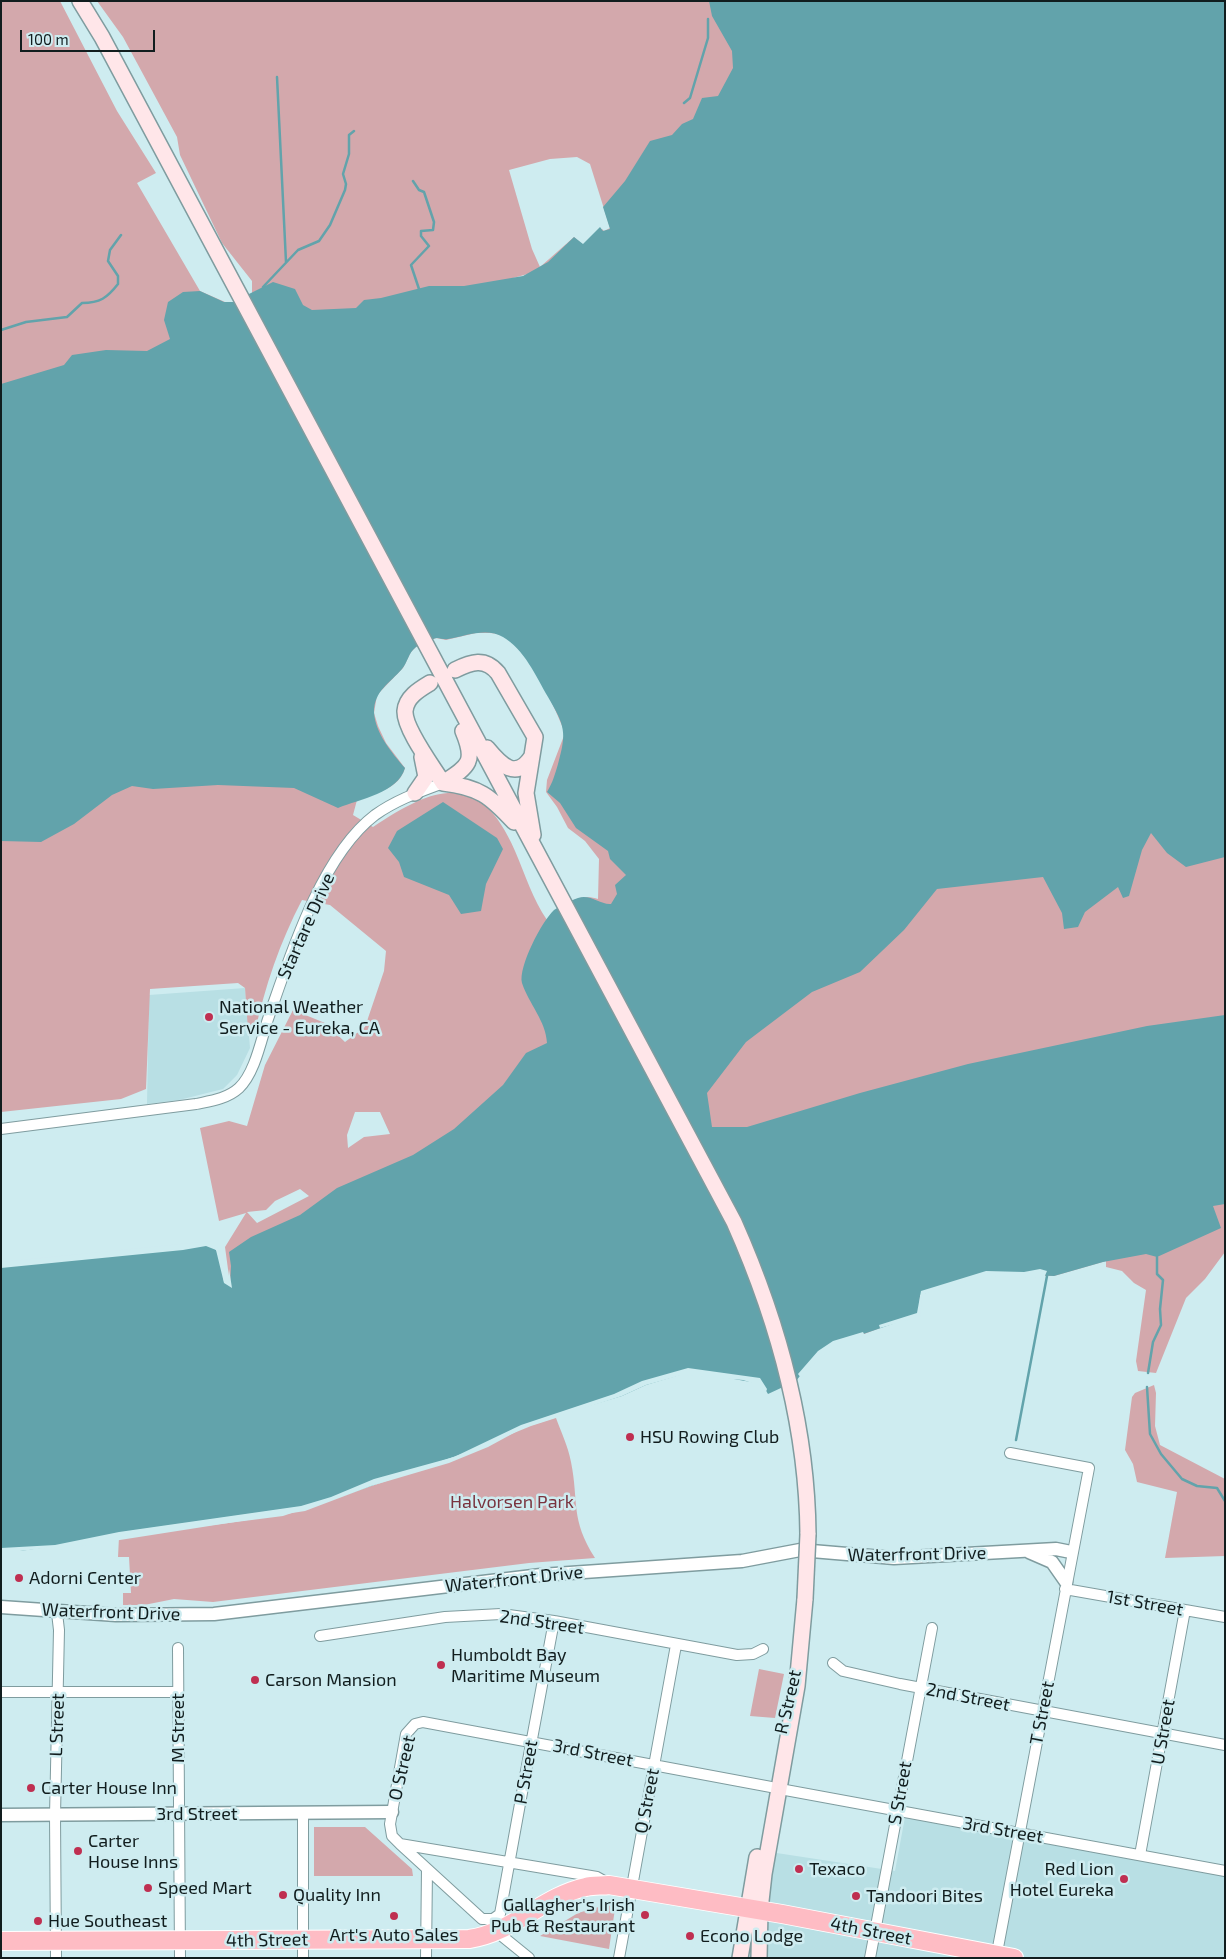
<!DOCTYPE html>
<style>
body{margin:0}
#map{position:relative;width:1226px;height:1959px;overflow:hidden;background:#ceecf0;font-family:"Exo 2",sans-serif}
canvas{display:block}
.frame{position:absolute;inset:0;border:2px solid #111d1e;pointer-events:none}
.scale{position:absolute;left:20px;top:30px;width:135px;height:22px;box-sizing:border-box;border:2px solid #111d1e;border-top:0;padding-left:6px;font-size:15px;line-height:18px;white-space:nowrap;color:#111d1e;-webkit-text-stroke:4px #ceecf0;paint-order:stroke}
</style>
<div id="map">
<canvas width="1226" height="1959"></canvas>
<div class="frame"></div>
<div class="scale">100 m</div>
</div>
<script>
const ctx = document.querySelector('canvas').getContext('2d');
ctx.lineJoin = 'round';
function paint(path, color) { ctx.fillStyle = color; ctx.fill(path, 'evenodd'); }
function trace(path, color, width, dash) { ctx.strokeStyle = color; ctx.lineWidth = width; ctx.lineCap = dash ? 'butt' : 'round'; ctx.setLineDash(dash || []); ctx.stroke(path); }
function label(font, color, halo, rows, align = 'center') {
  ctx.font = font + ' "Exo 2",sans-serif'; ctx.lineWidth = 5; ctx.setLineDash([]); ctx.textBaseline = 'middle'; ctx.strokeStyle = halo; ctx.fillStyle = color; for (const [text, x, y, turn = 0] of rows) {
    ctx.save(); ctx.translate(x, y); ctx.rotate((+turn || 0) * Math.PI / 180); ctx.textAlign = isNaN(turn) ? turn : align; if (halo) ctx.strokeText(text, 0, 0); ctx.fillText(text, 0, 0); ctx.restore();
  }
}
const built = new Path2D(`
 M245,988l5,60 -13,27 -14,14 -44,11 -32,4 2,-109z
 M905,1817l320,59v82h-462l7,-106 125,19z`);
const green = new Path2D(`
 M1,1h59l57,110 39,62 -19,10 63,108 25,11h8l19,-9v-12l-30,-38 -42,-88 -3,-18 -54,-100 -26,-36h981l-471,251 -606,168zM577,157l13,7 20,64 -6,3 -2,-2 -19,16 -9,-8 -34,30 -8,-18 -23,-79 41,-11z
 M1225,286v738l-503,122 -145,-89 -347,227 -5,-37 21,-34 -27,8 -19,-93 29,-7 18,5 18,-61 28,-55 32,13 20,19 20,-15 19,-56 2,-20 -56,-46 -28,-5c-22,42 -37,86 -47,132l-7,-2 -3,-42 -7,-5 -88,6 -4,100 -25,10 -120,13v-413zM476,633c8,0 20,-1 27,3 27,16 51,69 62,97l-18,47 -1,12 11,15 11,21 17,13 14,18 -1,40c-18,-7 -41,7 -51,21 -14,-20 -22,-46 -32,-69 -35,-81 -79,-66 -142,-24l-20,-12 4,-15c19,-7 42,-11 48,-32l-19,-25 -8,-17 -4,-13 3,-18 26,-27 8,-16 5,-5 20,-9 10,2zM355,1112h25l10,22 -26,3 -16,11 -1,-13zM300,1189l9,7 -52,27 -10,-11 19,-2 9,-9z
 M1225,1194v58l-20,27 -19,19 -30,75 -18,-2 -2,-10 10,-71 -12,-7 -12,-12 -16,-4v-6l-52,15h-9l2,-5 -7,-2 -16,3 -38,-1 -65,20 -4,22 -38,12 1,3 -16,6 -1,-2c-18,5 -34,9 -48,22 -9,9 -15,19 -26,24l-10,-36 153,-63 173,-41h7l94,-31 6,-9z
 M1154,1385l2,8 -1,33 5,19 65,34v77l-60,2 12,-66 -40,-10 -4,-18 -8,-14 7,-53 3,-4z
 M556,1418c5,14 12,28 15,44 8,40 -1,57 24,96l-66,5 -316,39 -39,-3 -30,6h-21v-12h8l-2,-36h-11l1,-20 164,-21 165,-56 83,-34z
 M759,1669l25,5 -9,44 -25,-2z
 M314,1827h51l47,42 1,7h-99z
 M616,1902l-7,47 -69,-13 38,-23z`);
const water = new Path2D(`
 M709,1h516v856l-39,10 -19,-14 -16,-20 -9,17 -13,46 -6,2 -5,-11 -33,25 -7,15 -14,2 -2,-16 -19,-36 -106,12 -33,41 -44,42 -48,20 -66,50 -39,51 5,34h35l113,-34 108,-29 179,-38 78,-11v189l-12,2 8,22 -64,29 -11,-3 -43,8 -49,14 -67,-3 -67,22 -1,20 -82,28 -30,24 -11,14 -28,13 -6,-10 -62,-11 -17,1 -37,11 -24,11 -100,30 -32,18 -187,66 -283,41h-19v-286l210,-21 9,11 4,27 6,2 1,-18 -2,-14 22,-15 49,-22 37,-27 76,-33 41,-26 49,-44 23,-32 21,-10c-1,-22 -18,-39 -25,-60 -4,-16 20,-62 32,-73 6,-4 17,-10 24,-12 13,-4 22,7 33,6l6,-10 -2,-9 11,-10 -16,-16 -2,-8 -32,-23 -16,-25 -13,-11c6,-10 8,-18 11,-28 9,-32 7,-38 -10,-67 -12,-21 -24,-48 -45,-60 -16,-10 -38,-1 -55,2 -4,1 -8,-1 -11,-1 -6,1 -16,6 -21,9 -8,6 -8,15 -14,22 -12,14 -28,22 -28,43 1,21 18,41 31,56 -7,25 -45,31 -67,40l-44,-20 -76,-3 -65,4 -21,-3 -20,9 -38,29 -33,18 -40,-1v-457l63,-19 8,-10 34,-5 41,1 23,-12 -6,-19 4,-18 15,-10 17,-1 24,11h9l40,-20 22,7 8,16 9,5 44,-2 8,-8 17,-2 48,-12h35l59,-10 25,-14 26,-25 9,7 17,-17 3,4 7,-2 -7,-22 22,-26 25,-40 22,-6 10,-11 11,-5 9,-21 16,-2 15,-28 -1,-17 -20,-35z
 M443,802l54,36 6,11 -17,35 -5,27 -20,3 -12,-19 -45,-18 -5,-15 -11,-14 9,-17z`);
const pier = new Path2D(`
 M211,1241l12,13 3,26 2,1 1,-12 3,19 -8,-5 -8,-33 -10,-4 -23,4 -182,18v-6z
 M1040,1269l7,2 -3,7 -57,-2 -62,18 -3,3 -2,20 -40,11 -1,-3 38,-12 4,-22 65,-20 38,1z
 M863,1332l2,4 -27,9 -16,11 -21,22 -3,-4 20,-23 15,-10z
 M688,1368l72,10 7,11 -1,3 -8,-7 -15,-5 -61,-5 -36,10 -24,11 -99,32 -35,19 -39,16 -78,23 -66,25 -249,39 -1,-3 -35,4h-19v-3l54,-3 64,-13 182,-26 30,-9 43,-18 80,-22 67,-32 93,-31 28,-13z`);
const stream = new Path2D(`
 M277,77l9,185
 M684,103l6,-5 18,-60v-19
 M413,181l6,9 5,2 10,30 -1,8 -12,1v5l8,10 -18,19 8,24
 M263,287l35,-37 21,-9 11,-16 15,-35 1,-6 -3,-10 6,-20v-19l5,-4
 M1,330l25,-8 41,-5 15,-14c18,0 25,-5 36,-19v-8l-10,-15 2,-11 11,-15
 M1148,1373l5,-31 8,-17 -1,-16 3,-29 -6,-6v-17
 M1147,1387l3,47 11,20 21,25 15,7 20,2 8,13
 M1016,1440l31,-164`);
const minor = new Path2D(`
 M1,1129l195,-25c14,-3 31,-5 43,-16 16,-15 22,-48 29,-69 22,-63 53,-163 107,-204 21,-15 44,-23 68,-32
 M1065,1589l160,28
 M554,1621c-19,98 -36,195 -54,293l-7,5h-11l-82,-75 -8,-8 -2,-12 16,-90 9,-10 8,-2 348,65
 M320,1636l125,-19 56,-3 53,7 183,34 16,-1 10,-5
 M178,1648l2,310
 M833,1663l10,8 57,13 325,61
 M1,1692h177
 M780,1789l445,82
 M303,1813v145
 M400,1844l197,33 9,5
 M1140,1855l45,-245
 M497,1932l32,26
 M56,1958l-1,-143 4,-185 -2,-17
 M426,1958l1,-89
 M619,1958l57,-313
 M870,1958l62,-330
 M996,1958l93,-490 -79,-15`);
const tertiary = new Path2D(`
 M1029,1552l23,10 14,20
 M1,1607l115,8 98,-1 327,-39 201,-14 58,-11 94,8 162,-9 15,3
 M1,1815l391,-3`);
const secondary = new Path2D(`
 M80,1l22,36 632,1185c44,99 73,203 74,312
 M455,670c16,-8 30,-13 43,3l37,64 -9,56 7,42
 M430,683c-10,6 -24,14 -25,28 -1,18 29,57 38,72
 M487,748c14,17 29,33 45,8
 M443,783c36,4 47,13 71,39
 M443,783c26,-17 33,-21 20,-52
 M415,793l11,-16 -4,-20
 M740,1958l17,-101
 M759,1958l1,-48 4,-36 33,-188 8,-87`);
const trunk = new Path2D(`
 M1,1941l468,-2c44,-6 74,-43 117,-52 7,-2 16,-1 23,-2l173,29 232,44`);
const secondaryBridge = new Path2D(`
 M805,1599l3,-65`);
const markers = [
 [209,1017,5,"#bf2f51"],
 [630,1437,5,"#bf2f51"],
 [19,1578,5,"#bf2f51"],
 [441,1665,5,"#bf2f51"],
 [255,1680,5,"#bf2f51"],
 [31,1788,5,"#bf2f51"],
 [78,1851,5,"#bf2f51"],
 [799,1869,5,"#bf2f51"],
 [1124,1879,5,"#bf2f51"],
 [148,1888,5,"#bf2f51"],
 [283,1895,5,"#bf2f51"],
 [856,1896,5,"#bf2f51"],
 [645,1915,5,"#bf2f51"],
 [394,1916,5,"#bf2f51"],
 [38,1921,5,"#bf2f51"],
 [690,1936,5,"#bf2f51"]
];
const streetNames = [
 ["Startare Drive",306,926,-66],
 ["Waterfront Drive",917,1554,-1],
 ["Waterfront Drive",514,1579,-6],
 ["1st Street",1145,1603,10],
 ["Waterfront Drive",111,1612,2],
 ["2nd Street",542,1622,8],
 ["2nd Street",968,1697,11],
 ["R Street",788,1702,-77],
 ["T Street",1042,1713,-79],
 ["L Street",57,1725,-88],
 ["M Street",178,1728,-90],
 ["U Street",1163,1732,-80],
 ["3rd Street",593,1753,11],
 ["O Street",402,1768,-77],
 ["P Street",526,1772,-80],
 ["S Street",900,1793,-80],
 ["Q Street",647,1801,-79],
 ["3rd Street",197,1814],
 ["3rd Street",1003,1830,10],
 ["4th Street",871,1931,11],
 ["4th Street",267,1940,-1]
];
const poiNames = [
 ["National Weather",219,1007],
 ["Service - Eureka, CA",219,1028],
 ["HSU Rowing Club",640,1437],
 ["Adorni Center",29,1578],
 ["Humboldt Bay",451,1655],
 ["Maritime Museum",451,1676],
 ["Carson Mansion",265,1680],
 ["Carter House Inn",41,1788],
 ["Carter",88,1841],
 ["House Inns",88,1862],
 ["Texaco",809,1869],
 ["Red Lion",1114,1869,"right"],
 ["Hotel Eureka",1114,1890,"right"],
 ["Speed Mart",158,1888],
 ["Quality Inn",293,1895],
 ["Tandoori Bites",866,1896],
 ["Gallagher's Irish",635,1905,"right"],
 ["Pub & Restaurant",635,1926,"right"],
 ["Hue Southeast",48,1921],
 ["Art's Auto Sales",394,1935,"center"],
 ["Econo Lodge",700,1936]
];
const parkNames = [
 ["Halvorsen Park",512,1502]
];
paint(built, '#b8dfe4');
paint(green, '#d3a8ac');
paint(water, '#62a3ab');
paint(pier, '#ceecf0');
trace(stream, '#62a3ab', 2.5);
trace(minor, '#7f9c9f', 12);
trace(tertiary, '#7f9c9f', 15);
trace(secondary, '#7f9c9f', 18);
trace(trunk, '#fff', 20);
trace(minor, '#fff', 10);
trace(tertiary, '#fff', 12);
trace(secondary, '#ffe6e9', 15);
trace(trunk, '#febcc4', 18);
trace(secondaryBridge, '#7f9c9f', 18, []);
trace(secondaryBridge, '#ffe6e9', 15);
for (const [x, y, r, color] of markers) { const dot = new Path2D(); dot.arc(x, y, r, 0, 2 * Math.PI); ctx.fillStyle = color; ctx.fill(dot); trace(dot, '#ceecf0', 2); }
label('18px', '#111d1e', '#ceecf0', streetNames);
label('18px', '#111d1e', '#ceecf0', poiNames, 'left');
label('18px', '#79333e', '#ceecf0', parkNames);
</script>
